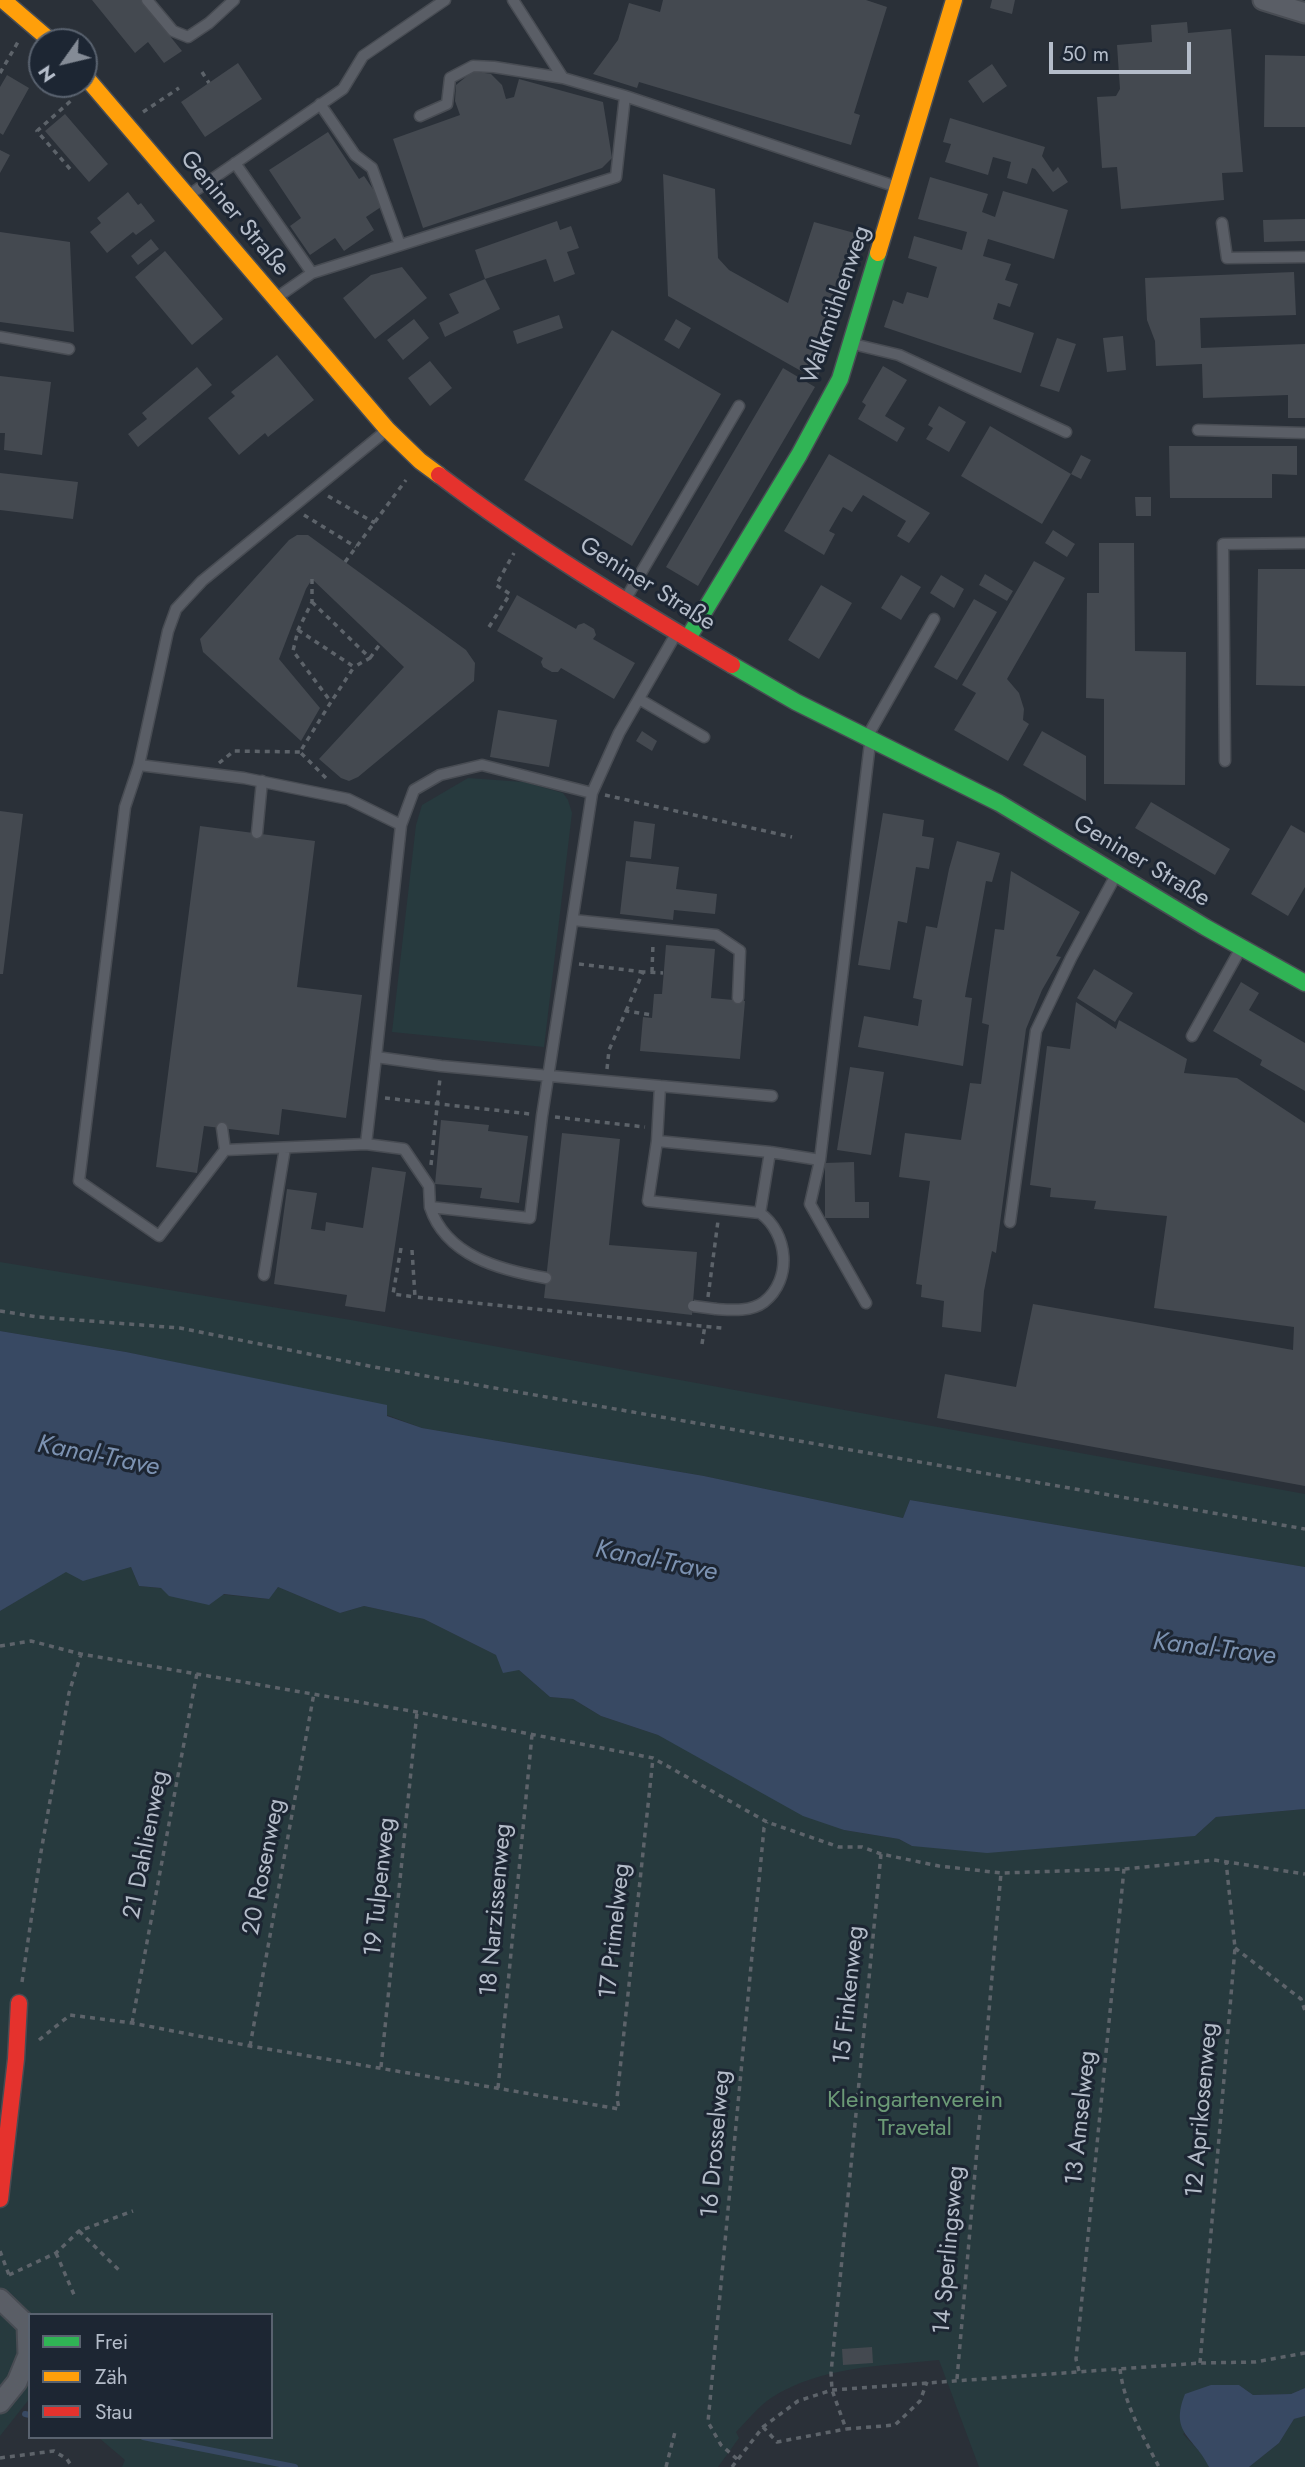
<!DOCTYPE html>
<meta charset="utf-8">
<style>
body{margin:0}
#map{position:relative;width:1305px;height:2467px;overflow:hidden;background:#2a3038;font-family:Jost,sans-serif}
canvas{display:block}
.legend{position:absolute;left:28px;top:2313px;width:245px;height:126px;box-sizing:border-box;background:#1d2633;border:2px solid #59626f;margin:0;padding:9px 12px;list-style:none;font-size:21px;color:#b4bcc9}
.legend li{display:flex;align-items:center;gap:14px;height:35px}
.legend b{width:35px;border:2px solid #59626f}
.north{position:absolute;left:28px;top:28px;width:70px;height:70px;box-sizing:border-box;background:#1d2633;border:2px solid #59626f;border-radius:50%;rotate:236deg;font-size:19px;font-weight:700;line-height:28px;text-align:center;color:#b4bcc9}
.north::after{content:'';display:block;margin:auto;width:24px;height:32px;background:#848b96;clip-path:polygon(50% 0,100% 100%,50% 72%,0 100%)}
.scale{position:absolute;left:1049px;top:42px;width:142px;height:32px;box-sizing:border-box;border:4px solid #b4bcc9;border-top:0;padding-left:9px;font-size:21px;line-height:24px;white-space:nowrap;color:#b4bcc9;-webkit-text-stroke:5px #1d2633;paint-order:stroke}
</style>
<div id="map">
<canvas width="1305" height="2467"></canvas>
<ul class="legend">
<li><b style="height:9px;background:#30b455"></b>Frei</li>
<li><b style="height:9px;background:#ff9f0a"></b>Zäh</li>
<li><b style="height:9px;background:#e5322d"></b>Stau</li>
</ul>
<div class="north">N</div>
<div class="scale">50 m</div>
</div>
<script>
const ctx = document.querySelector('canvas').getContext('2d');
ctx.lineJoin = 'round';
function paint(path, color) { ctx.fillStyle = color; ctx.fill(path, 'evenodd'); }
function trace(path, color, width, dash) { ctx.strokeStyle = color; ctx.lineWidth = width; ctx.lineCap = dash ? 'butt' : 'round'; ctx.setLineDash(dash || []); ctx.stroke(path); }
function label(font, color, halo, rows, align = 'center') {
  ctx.font = font + ' Jost,sans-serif'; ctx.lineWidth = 6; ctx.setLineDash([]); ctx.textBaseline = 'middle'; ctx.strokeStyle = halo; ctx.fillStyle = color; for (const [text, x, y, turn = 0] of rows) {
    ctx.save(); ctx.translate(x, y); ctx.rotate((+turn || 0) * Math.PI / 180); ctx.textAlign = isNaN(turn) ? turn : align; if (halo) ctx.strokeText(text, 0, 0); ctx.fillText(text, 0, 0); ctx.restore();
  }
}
const green = new Path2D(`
 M468,778l56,4 39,11 5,7 4,13 -28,234 -152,-15 24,-207 6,-20z
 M0,1262l351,58 954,174v73l-395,-67 -7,18 -199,-42 -282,-48 -35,-13v-9l-261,-54 -126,-21z
 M131,1567l8,19 129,13 10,-12 62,26 24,-7 60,13 72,36 23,15 31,27 23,2 28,17 57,19 186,95 55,9 13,7 283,-10 21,-19 89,-8v579l-14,6 -38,1 -14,-10 -56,49 21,22 5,11h-230l-40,-107c-57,6 -118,6 -168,38 -13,9 -24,23 -35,34l3,6 -21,29h-596l3,-7 -27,-23h173v-122h-241v83l-30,38v-825l66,-40 18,9z
 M1305,2416v51h-56l30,-24 15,-24z`);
const water = new Path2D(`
 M0,1331l126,21 261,53v11l35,12 282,48 199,42 7,-18 395,67v242l-89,8 -21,19 -208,17 -75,-7 -13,-7 -55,-9 -41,-14 -145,-81 -57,-19 -28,-17 -23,-2 -31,-27 -16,3 -7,-18 -72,-36 -60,-13 -24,7 -62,-26 -9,12 -45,-5 -15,11 -40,-9 -8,-8 -22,-2 -8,-19 -48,14 -17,-9 -66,39z
 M1211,2385h28l14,10 38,-1 14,-6v28l-11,3 -15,24 -30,24h-40c-15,-31 -40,-33 -24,-73z`);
const stream = new Path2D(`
 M25,2414l5,1
 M143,2437l152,30`);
const building = new Path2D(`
 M92,0h49l41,51 -18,12 -16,-21 -13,11z
 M663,0h203l21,7 -33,106 6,2 -9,30 -212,-63 -2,6 -44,-14 25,-34 11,-37 31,9z
 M992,0h23l-3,14 -22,-6z
 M1187,22l1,11 43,-4 12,143 -21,1 2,27 -103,9 -4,-42 -15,1 -5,-71 19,-1 4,-7 -3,-44 35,-3 -1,-17z
 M1265,55l40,1v71h-41z
 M238,63l24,36 -57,38 -24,-35z
 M992,64l15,22 -24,17 -15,-22z
 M473,71l18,3 11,11 4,14 8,-2 5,-18 84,23 9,56 -10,10 -179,60 -30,-89 67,-24 -5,-14 1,-16z
 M7,75l22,13 -26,47 -3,-2v-46z
 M65,114l43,50 -19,18 -44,-51z
 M950,118l95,29 -3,9 11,16 5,-5 10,15 -15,10 -18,-23 -3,-1 -5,16 -20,-6 4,-16 -18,-5 -5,18 -43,-13 6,-18 -8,-2z
 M328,132l31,47 5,-3 20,29 -18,12 8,13 -30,21 -9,-13 -25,17 -20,-29 11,-8 -32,-48z
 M0,150l10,5 -10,18z
 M663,174l52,15 3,69 11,12 59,33 26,-81 48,13 -45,145 -149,-84z
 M930,177l58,17 -6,18 13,5 8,-26 65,19 -14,49 -66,-20 -5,17 28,8 -6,16 13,4 -8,23 -12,-4 -5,16 41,14 -13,40 -137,-46 9,-27 10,4 4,-12 21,6 9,-31 -29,-9 6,-22 48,14 5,-18 -49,-13z
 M128,192l10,13 3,-2 14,18 -19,14 -3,-3 -26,21 -17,-21 11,-9 -4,-5z
 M1305,219v22l-41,1 -1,-22z
 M557,221l3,9 11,-4 8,22 -12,4 8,22 -21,8 -8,-23 -61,20 15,30 -55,28 -6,-14 20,-10 -10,-19 36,-15 -10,-29z
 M0,232l70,10 4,90 -74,-10z
 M151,239l8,10 -21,16 -7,-9z
 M165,251l58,68 -31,26 -57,-68z
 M402,267l25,31 -52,41 -32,-41 28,-23z
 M1294,272l2,43 -96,3 1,30 104,-4v74h-17v-23l-85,3 -1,-34 -46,2 -1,-25 -8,-21 -2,-42z
 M559,315l4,13 -46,16 -4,-13z
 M414,319l15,19 -26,22 -16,-20z
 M676,319l15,9 -12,21 -15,-9z
 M612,330l109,64 -89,152 -108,-66z
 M1123,336l3,34 -19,2 -4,-34z
 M1057,338l19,6 -17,48 -19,-6z
 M277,355l37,45 -46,37 -3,-4 -26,22 -31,-37 27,-22 -4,-4z
 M430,361l22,27 -22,18 -22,-28z
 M883,366l24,14 -22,36 20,12 -8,14 -39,-23 8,-14 -4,-3z
 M197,367l15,18 -74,62 -10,-13 19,-15 -5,-6z
 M783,368l32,19 -117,199 -32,-19z
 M0,376l51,6 -9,73 -38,-5 1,-17h-5z
 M939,406l27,16 -17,30 -23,-13 7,-11 -5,-3z
 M990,426l81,48 -29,50 -81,-48z
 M1169,446h128v29l-25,-1v24h-102z
 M829,454l101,59 -21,30 -12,-7 9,-15 -43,-26 -11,17 -9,-5 -14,24 6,3 -11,21 -40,-24z
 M1081,455l10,5 -10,19 -10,-5z
 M0,473l78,9 -5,37 -73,-9z
 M1135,497h16v19h-15z
 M1053,530l22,14 -8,13 -22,-14z
 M297,535h11l158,115 9,13 -1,18 -116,96 -9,4 -8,-3 -22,-19 85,-92 -92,-88 -6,10 -27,70 41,49 -19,33 -98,-89 -3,-13 89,-99z
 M1099,543h35l1,108 51,1 -1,133 -81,-1v-85l-18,-1 1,-105h12z
 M1034,561l31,17 -58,101 12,14 5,16 -1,11 6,4 -21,37 -54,-31 22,-37 -14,-8z
 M1258,569h47v117l-49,-1z
 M985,574l28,17 -6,10 -28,-16z
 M901,575l20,12 -20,33 -20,-12z
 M941,575l23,14 -10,19 -24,-15z
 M821,585l31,18 -33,56 -31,-19z
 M517,595l59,34 2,-4 6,-2 10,6 2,6 -3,4 42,24 -21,36 -53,-31 -3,4h-6l-9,-5 -2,-5 2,-4 -46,-27z
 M974,599l23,13 -40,68 -23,-13z
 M498,710l59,10 -8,47 -59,-10z
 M642,731l15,10 -5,10 -16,-10z
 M1042,731l44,25v45l-63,-36z
 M1151,802l79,47 -15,26 -80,-47z
 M0,811l23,3 -20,160h-3z
 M883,813l41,7 -2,16 12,2 -5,31 -13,-2 -9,56 -9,-2 -8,49 -32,-5z
 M634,821l21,3 -4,35 -21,-2z
 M1291,825l14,8v54l-17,29 -37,-22z
 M200,826l115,15 -18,146 65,8 -16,123 -64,-9 -3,26 -75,-9 -7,47 -41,-6z
 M957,841l43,12 -8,29 -6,-1 -21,116 7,1 -9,68 -105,-19 6,-31 54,10 4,-26 -9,-2 13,-72 11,2 12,-59z
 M626,861l53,6 -3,22 41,5 -2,20 -41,-4 -1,10 -53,-6z
 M1011,871l69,41 -24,44 5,1 -19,33 -16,39 -30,224 -4,-2 -8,40 -3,41 -39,-5 2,-26 -23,-4 1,-12 -6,-1 14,-103 -31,-4 6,-44 56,7 9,-57 11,1 8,-59 -7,-2 13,-94 9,1z
 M666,945l49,4 -4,49 34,3 -5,58 -100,-8 3,-34 9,1 2,-24h8z
 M1094,969l39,24 -18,29 -38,-24z
 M1241,982l18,11 -10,17 56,33v48l-45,-26 2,-5 -49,-29z
 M1076,1002l40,27 3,-9 68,39 -3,14 53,5 68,45v363l-368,-68 8,-44 71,13 17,-83 260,46 1,-23 -140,-19 13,-92 -73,-7 2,-8 -46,-4 1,-9 -21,-3 17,-139 23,3z
 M850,1067l34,5 -13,83 -34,-5z
 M441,1120l48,5 -1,6 40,5 -9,67 -39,-5 2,-10 -47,-4z
 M562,1133l58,6 -11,106 88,7 -5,63 -148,-17z
 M854,1162l1,40h14v16h-44v-55z
 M372,1167l34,5 -21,140 -40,-6 2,-11 -73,-11 13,-95 30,4 -6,36 14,2 1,-9 37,6z
 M872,2347l1,16 -30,2 -1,-16z`);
const path = new Path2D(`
 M202,72l7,11
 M0,73l18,-31
 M143,112l36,-24
 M70,169l-33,-38 37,-33
 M328,496l47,27
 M304,515l52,32
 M345,562l61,-82
 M312,579v23l-14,28 -5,21 38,51 -31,50 29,29
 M312,602l58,56 -16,9
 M489,627l21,-33 -14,-9 18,-32
 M298,630l56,37 -23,35
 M370,658l10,-14
 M219,763l15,-12 66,1
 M605,795l187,42
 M579,964l64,8
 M652,972l1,-29
 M626,1011l17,-39 20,1
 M607,1069l2,-19 17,-39 26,4
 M385,1098l145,16
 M555,1117l90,10
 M431,1165l9,-87
 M401,1248l-8,46 22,3
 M412,1250l3,47 307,31
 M708,1297l10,-76
 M0,1311l38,6 142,11 194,39 931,162
 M702,1344l3,-19
 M0,1646l31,-5 50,13 336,58 236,46 114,64 72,25h23l19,7 58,12 62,7 123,-4 90,-9 91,14
 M881,1854l-50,519 1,17 14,39 49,-4 25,-24 7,-19
 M1235,1948l66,51 4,12
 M22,1982l19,-130 28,-159 12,-39
 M132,2023l65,-350
 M39,2040l31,-25 62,8 118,23 369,63 -2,-11 36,-340
 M250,2046l64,-353
 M381,2067l36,-355
 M498,2088l34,-353
 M79,2231l42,41
 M0,2251l9,24
 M56,2253l19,44
 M9,2275l47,-22 23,-22 54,-20
 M1200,2363l35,-415 -9,-87
 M1120,2369c4,35 23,67 39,98
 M1079,2371l-3,-12 48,-490
 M957,2379l44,-506
 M763,2427l14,15 69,-13
 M0,2458l54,-7 13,8 5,8
 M737,2459l-16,-14 -13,-23 56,-594 3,-6
 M666,2467l9,-35
 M732,2467l31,-40 35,-26 34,-11 368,-27 55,-1 50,-9`);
const lane = new Path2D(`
 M147,0l26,31 15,6 21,-14 25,-23
 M513,0l50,78 62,18 272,91
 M320,104l35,51 17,13 28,77
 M420,116l27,-12 3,-26 23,-12 21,1 69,11
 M235,163l77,110
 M189,195l154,-106 20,-33 82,-56
 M1222,223l5,35 78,-1
 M276,298l36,-25 304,-96 9,-81
 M0,337l69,12
 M853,344l46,11 167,77
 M1198,430l107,3
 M625,600l114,-194
 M639,699l65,38
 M867,737l67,-118
 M1225,761l-2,-217 82,-1
 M139,765l105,13 104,21 53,26 13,-35 26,-15 42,-10 110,28
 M401,825l-25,232 65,9 219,20
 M257,833l5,-52
 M573,920l143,15 24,16 -2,47
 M1192,1036l49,-88
 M376,1057l-10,87 38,5 25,37 1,21 100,11 12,-102 50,-323 27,-60 57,-99
 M222,1128l3,22 -66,86 -80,-55 46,-374 14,-42 29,-134 8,-22 26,-28 185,-151
 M657,1141l3,-55 112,10
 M225,1150l141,-6
 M770,1152l-10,61 -112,-12 9,-60 113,11 50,8
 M430,1207c16,49 70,63 116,71
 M1010,1222l26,-191 35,-73 45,-83
 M264,1275l21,-127
 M866,1303l-56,-99 10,-44 50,-417
 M716,1309c15,1 35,3 48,-7 29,-23 24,-69 -4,-89`);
const street = new Path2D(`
 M1263,0l42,13
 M0,2299l27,26 1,30 -11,27 -17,21`);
const fast = new Path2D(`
 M688,638l111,-183 41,-76 38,-126
 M732,665l64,37 203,101 206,124 100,56`);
const slow = new Path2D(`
 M3,0l49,42
 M84,75l303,354 33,32 19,14
 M878,253l76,-253`);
const jam = new Path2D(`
 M439,475c92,70 193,131 293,190
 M0,2199l16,-140 3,-56`);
const laneBridge = new Path2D(`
 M693,1306l23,3`);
const streetNames = [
 ["Geniner Straße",234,214,50],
 ["Walkmühlenweg",837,305,-71],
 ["Geniner Straße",647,585,32],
 ["Geniner Straße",1141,862,31],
 ["21 Dahlienweg",147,1845,-79],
 ["20 Rosenweg",265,1867,-79],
 ["19 Tulpenweg",381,1887,-84],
 ["18 Narzissenweg",497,1910,-85],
 ["17 Primelweg",616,1931,-84],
 ["15 Finkenweg",850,1995,-84],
 ["12 Aprikosenweg",1203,2110,-85],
 ["13 Amselweg",1082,2118,-84],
 ["16 Drosselweg",717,2144,-85],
 ["14 Sperlingsweg",950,2250,-85]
];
const parkNames = [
 ["Kleingartenverein",915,2101],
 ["Travetal",915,2129]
];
const waterNames = [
 ["Kanal-Trave",98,1457,11],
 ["Kanal-Trave",656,1562,11],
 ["Kanal-Trave",1214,1650,7]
];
paint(green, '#273a3e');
paint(water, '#384963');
trace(stream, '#384963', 6);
paint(building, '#444950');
trace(lane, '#484c53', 13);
trace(street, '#484c53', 23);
trace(fast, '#484c53', 19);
trace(slow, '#484c53', 19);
trace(jam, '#484c53', 19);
trace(path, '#5d636a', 3.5, [5, 5]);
trace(lane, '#5a5e66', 10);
trace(street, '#5a5e66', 19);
trace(fast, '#30b455', 16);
trace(slow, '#ff9f0a', 16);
trace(jam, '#e5322d', 16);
trace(laneBridge, '#484c53', 13, []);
trace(laneBridge, '#5a5e66', 10);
label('24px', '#b4bcc9', '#1d2633', streetNames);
label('24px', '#6b9a76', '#1d2633', parkNames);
label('italic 26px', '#7c92b1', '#1d2633', waterNames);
</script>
